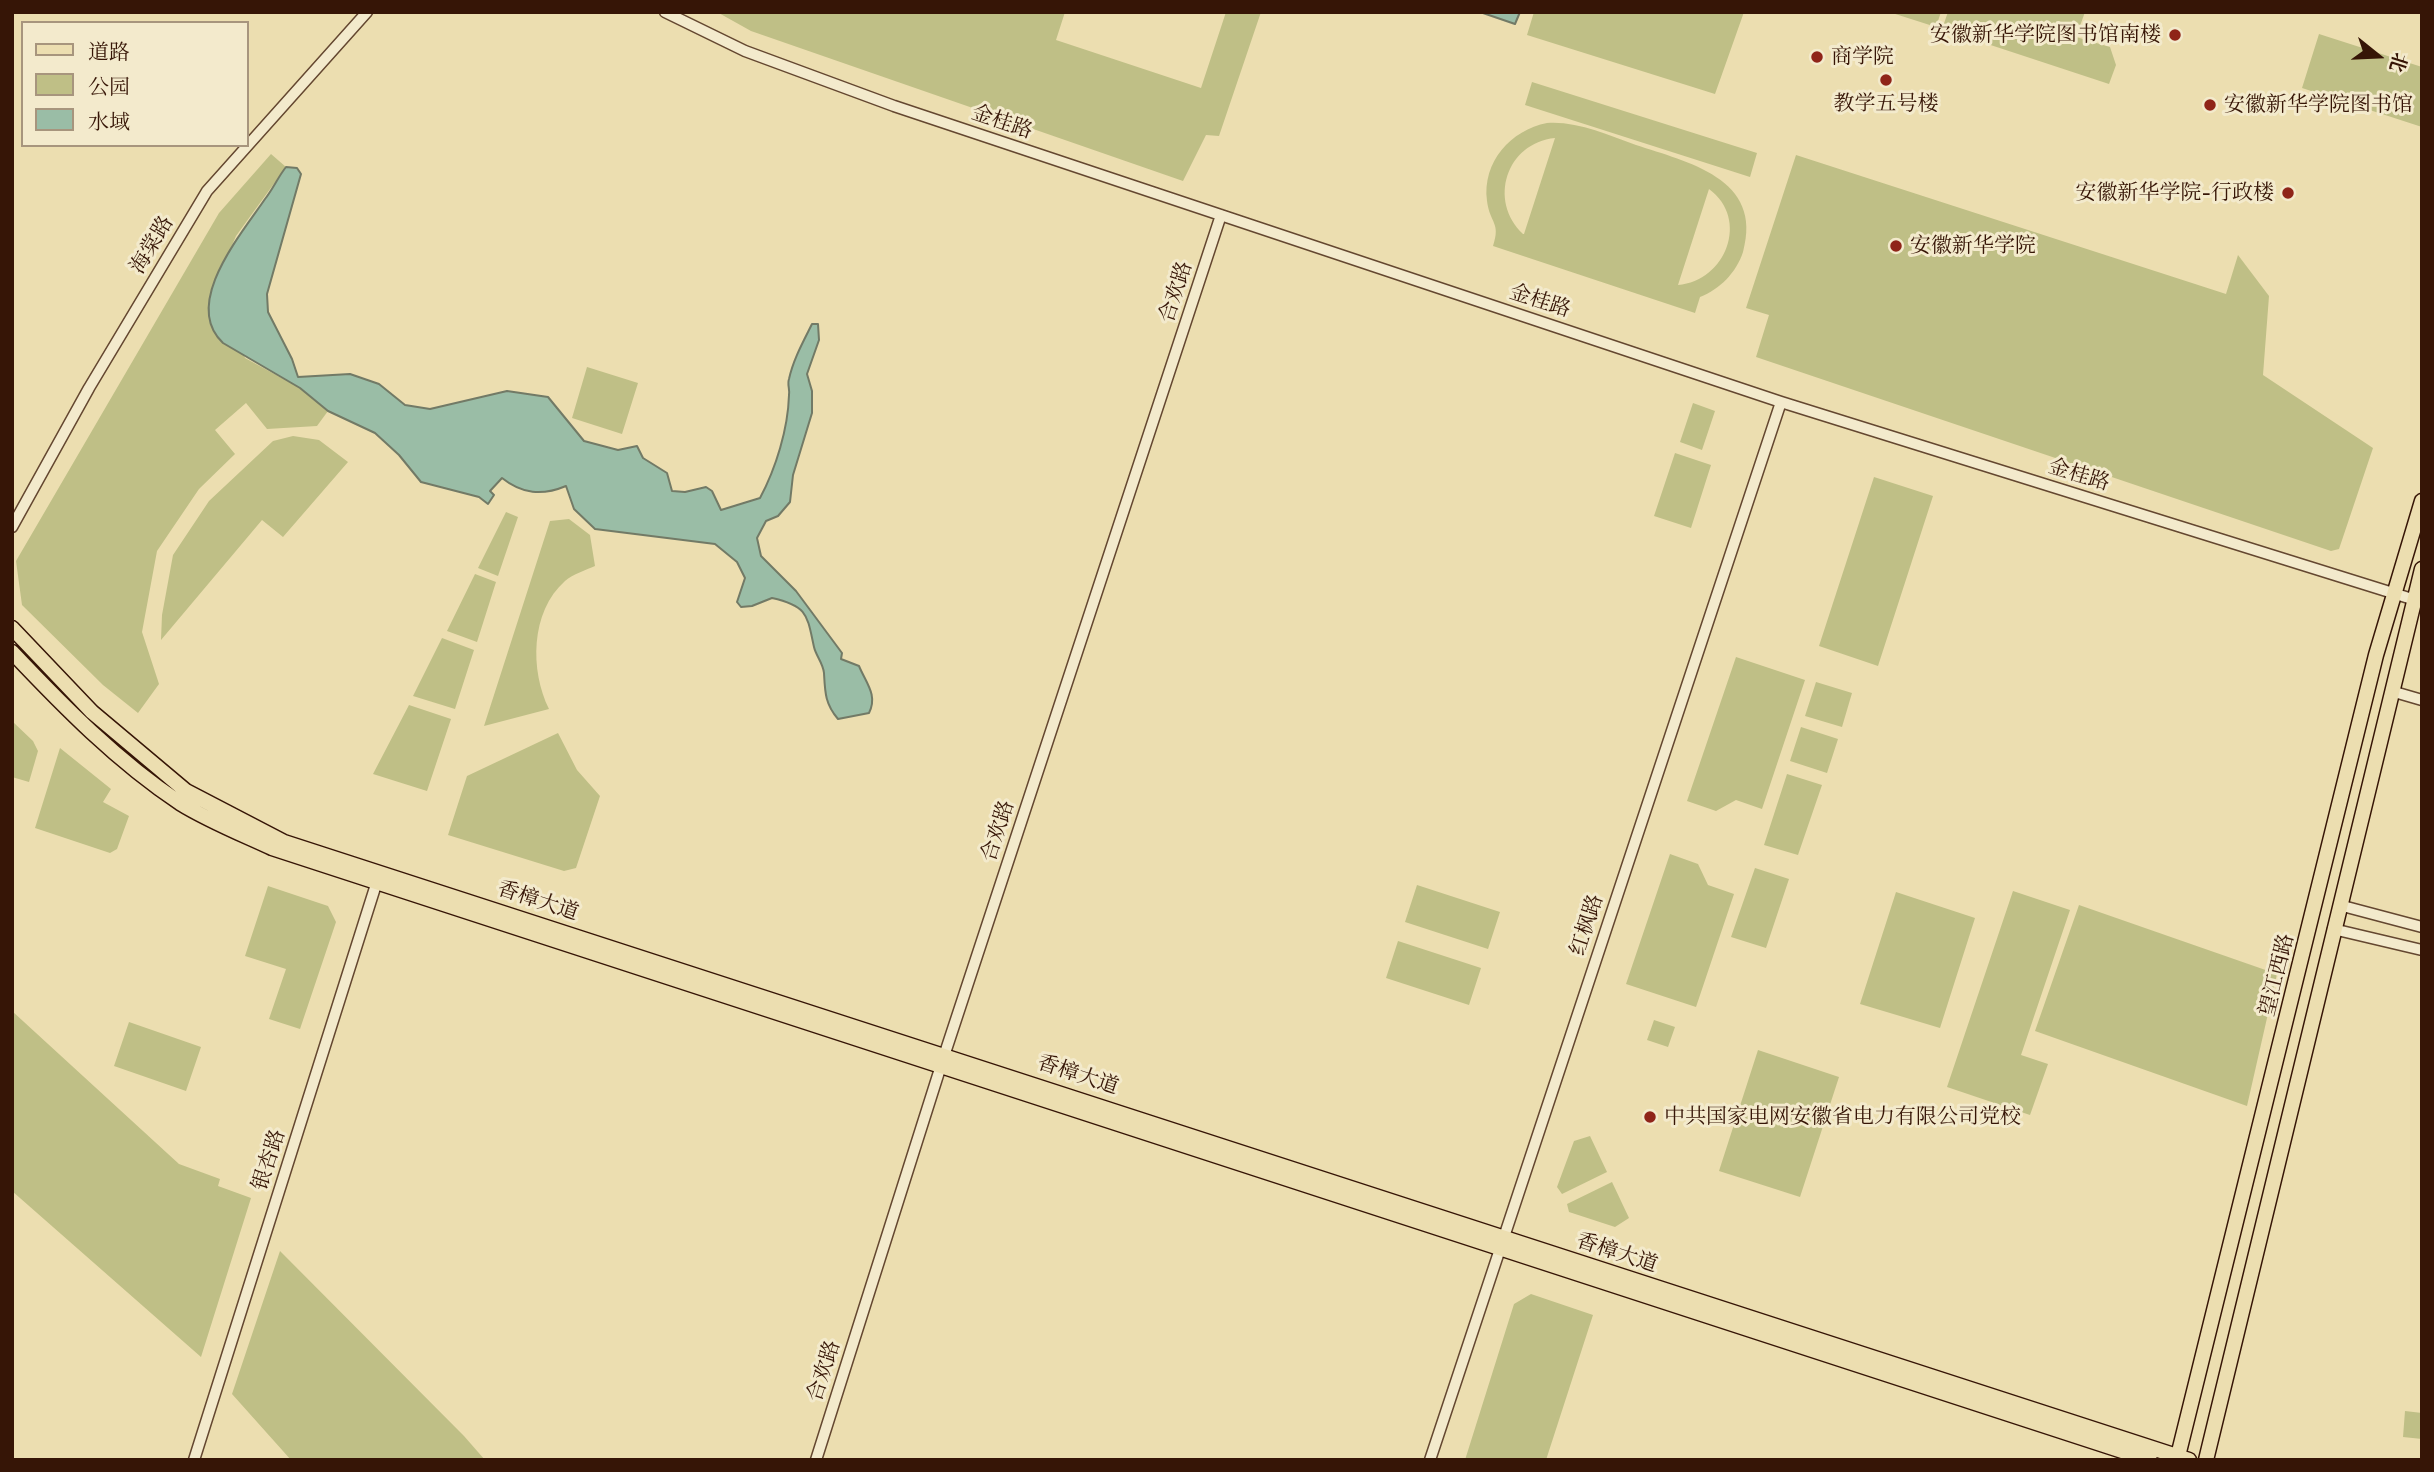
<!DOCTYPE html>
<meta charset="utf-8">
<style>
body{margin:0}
#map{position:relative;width:2434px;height:1472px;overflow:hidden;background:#ecdeb0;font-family:"Libre Caslon Text","Noto Serif SC",serif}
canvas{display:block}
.frame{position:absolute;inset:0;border:14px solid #361506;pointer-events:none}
.legend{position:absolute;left:21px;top:21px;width:228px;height:126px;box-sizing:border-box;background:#f3eacc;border:2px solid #a7957d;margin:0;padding:9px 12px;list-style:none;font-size:21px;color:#361506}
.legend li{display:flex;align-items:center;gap:14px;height:35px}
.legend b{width:35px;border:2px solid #a7957d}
.north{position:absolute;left:2343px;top:21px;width:70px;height:70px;-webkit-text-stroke:5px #f3eacc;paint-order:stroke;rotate:108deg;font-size:19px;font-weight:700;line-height:28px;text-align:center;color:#361506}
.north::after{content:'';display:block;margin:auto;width:24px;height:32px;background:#361506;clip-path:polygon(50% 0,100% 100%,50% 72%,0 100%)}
</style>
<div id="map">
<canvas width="2434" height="1472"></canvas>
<div class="frame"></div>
<ul class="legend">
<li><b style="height:9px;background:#ecdeb0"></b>道路</li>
<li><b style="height:19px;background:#bfbf86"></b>公园</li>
<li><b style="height:19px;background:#9abda6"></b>水域</li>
</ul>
<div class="north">北</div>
</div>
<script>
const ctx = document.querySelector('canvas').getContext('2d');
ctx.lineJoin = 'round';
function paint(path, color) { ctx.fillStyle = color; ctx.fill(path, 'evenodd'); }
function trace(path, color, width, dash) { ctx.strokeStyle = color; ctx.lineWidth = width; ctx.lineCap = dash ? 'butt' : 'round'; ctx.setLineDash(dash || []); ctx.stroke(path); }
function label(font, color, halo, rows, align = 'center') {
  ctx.font = font + ' "Libre Caslon Text","Noto Serif SC",serif'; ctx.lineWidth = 6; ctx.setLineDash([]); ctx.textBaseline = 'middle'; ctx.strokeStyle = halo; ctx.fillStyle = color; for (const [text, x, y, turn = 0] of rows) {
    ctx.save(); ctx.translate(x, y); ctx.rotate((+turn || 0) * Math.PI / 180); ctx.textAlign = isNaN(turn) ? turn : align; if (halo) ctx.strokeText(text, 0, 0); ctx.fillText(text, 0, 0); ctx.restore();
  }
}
const green = new Path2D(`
 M717,12h348l-9,28 145,48 25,-76h35l-42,124 -13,-1 -23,46 -432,-150z
 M1534,12h210l-29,82 -188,-59z
 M1889,12h52l-5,15z
 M1948,12h137l-9,25 34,10 6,18 -7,19 -167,-55z
 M2319,34l103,33v60l-120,-39z
 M1532,82l225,71 -7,24 -225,-72z
 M1547,123c31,-2 60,12 89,22 51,17 128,33 107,107 -7,21 -23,37 -43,45l-5,16 -202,-67c8,-24 -3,-22 -6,-45 -5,-39 24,-71 60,-78zM1555,138l-31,96h-1c-35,-33 -17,-91 32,-96zM1709,189c41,30 17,92 -31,96z
 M271,154l15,13 -50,69 -22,51 31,71 55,30 28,23 -11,15 -50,3 -21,-26 -31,27 20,24 -36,35 -42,62 -15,81 17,52 -21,29 -35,-28 -81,-80 -6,-44 203,-348z
 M1796,155l430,139 12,-39 31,41 -6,79 110,73 -34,101 -8,2 -575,-194 13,-42 -23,-7z
 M587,367l51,16 -16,51 -50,-16z
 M1693,403l22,8 -13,39 -22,-8z
 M293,436l26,4 29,22 -65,75 -21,-17 -101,120 1,-25 11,-60 36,-54 64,-60z
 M1675,453l36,12 -20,63 -37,-12z
 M1874,477l59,19 -55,170 -59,-20z
 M506,512l12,5 -20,59 -20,-8z
 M569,519l21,16 5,31c-9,4 -22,8 -30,15 -35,31 -35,90 -16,128l-65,17 66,-205z
 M475,574l21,8 -19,60 -30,-11z
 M442,638l32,12 -19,59 -42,-13z
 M1736,657l69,23 -43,129 -26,-9 -20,11 -29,-10z
 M1816,682l36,11 -10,34 -37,-11z
 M409,705l42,14 -24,72 -54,-17z
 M12,721l21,20 5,10 -9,31 -17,-5z
 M1801,727l37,12 -11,34 -37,-12z
 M558,733l19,37 23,26 -24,72 -12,3 -116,-36 19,-59z
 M60,748l51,41 -8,13 26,14 -12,33 -7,4 -75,-25z
 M1787,774l35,11 -24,70 -34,-10z
 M1670,854l28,10 10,21 26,9 -38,113 -70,-23z
 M1755,868l34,11 -23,69 -35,-11z
 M1417,885l83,27 -12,37 -83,-27z
 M268,886l60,20 8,16 -36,107 -31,-10 17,-50 -41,-13z
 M2013,891l57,19 -49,145 27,9 -18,51 -83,-28z
 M1896,892l79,26 -35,110 -80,-24z
 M2079,905l198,69 -30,132 -212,-75z
 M1398,941l83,27 -12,37 -83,-27z
 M12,1011l167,153 41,15 -2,7 33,12 -50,159 -189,-166z
 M1654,1020l21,7 -7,20 -21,-7z
 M129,1022l72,25 -15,44 -72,-25z
 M1758,1050l81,27 -39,120 -81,-26z
 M1590,1136l17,36 -45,22 -5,-7 17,-46z
 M1612,1182l17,36 -14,9 -46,-15 -2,-8z
 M280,1251l184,185 21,24h-194l-59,-66z
 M1531,1294l62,21 -47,145h-81l49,-156z
 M2405,1411l17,2v26l-19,-2z`);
const water = new Path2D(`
 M1480,12h40l-5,12z
 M286,167l11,1 4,6 -34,120 1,18 24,47 6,18 52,-3 29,10 26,21 25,4 77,-18 41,6 36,44 34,9 19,-4 6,12 24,15 5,18 13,1 21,-5 6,4 9,19 39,-12c16,-30 28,-69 29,-103 1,-6 -2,-11 0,-16 4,-19 14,-37 23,-55h6l1,16 -12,34 5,17v22l-19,62 -3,27 -12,14 -12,5 -9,17 4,18 35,35 46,62 -1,6 18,7c7,17 19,29 10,47l-31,6c-13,-15 -13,-27 -14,-46 -1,-10 -8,-17 -10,-26 -7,-32 -6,-41 -42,-49l-20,8 -11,1 -4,-5 8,-24 -8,-16 -22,-18 -120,-15 -21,-20 -8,-23c-24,10 -44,8 -64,-8l-12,13 4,4 -6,9 -9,-7 -58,-15 -22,-27 -24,-22 -47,-22 -28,-23 -77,-45c-42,-39 19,-110 42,-144 8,-10 13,-22 21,-32z`);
const minor = new Path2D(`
 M665,12l80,39 149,55 887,296 631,197
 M12,527l77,-139 118,-197 160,-179
 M2391,691l31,9
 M2339,905l83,22
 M2333,929l89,21
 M194,1460l185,-585
 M816,1460l129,-407 276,-838
 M1430,1460l351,-1058`);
const major = new Path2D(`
 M12,628l80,84 94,79 98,51c636,202 1269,414 1905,618
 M12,652c52,55 105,109 168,151 29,18 62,31 92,45l1878,612
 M2177,1460l199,-805 46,-154
 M2206,1460l216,-891`);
const markers = [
 [2175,35,7,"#8f2418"],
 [1817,57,7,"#8f2418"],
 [1886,80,7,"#8f2418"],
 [2210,105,7,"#8f2418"],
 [2288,193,7,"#8f2418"],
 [1896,246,7,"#8f2418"],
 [1650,1117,7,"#8f2418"]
];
const poiNames = [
 ["安徽新华学院图书馆南楼",2161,35,"right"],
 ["商学院",1831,57],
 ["教学五号楼",1886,104,"center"],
 ["安徽新华学院图书馆",2224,105],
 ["安徽新华学院-行政楼",2274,193,"right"],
 ["安徽新华学院",1910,246],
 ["中共国家电网安徽省电力有限公司党校",1664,1117]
];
const streetNames = [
 ["金桂路",1002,122,19],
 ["海棠路",152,245,-59],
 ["合欢路",1176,292,-72],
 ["金桂路",1540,301,18],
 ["金桂路",2079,475,17],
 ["合欢路",998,831,-72],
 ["香樟大道",538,901,18],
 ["红枫路",1587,925,-72],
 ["望江西路",2277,975,-76],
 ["香樟大道",1078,1075,18],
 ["银杏路",269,1160,-72],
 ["香樟大道",1617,1253,18],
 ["合欢路",824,1371,-72]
];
paint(green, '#bfbf86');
paint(water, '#9abda6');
trace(water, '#727a66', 2);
trace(minor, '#644730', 13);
trace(major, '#361506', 17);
trace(minor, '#f3eacc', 10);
trace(major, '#ecdeb0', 14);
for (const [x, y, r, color] of markers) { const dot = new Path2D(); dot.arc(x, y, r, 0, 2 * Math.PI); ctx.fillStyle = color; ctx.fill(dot); trace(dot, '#f3eacc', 2.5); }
label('21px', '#361506', '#f3eacc', poiNames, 'left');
label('21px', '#361506', '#f3eacc', streetNames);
</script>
